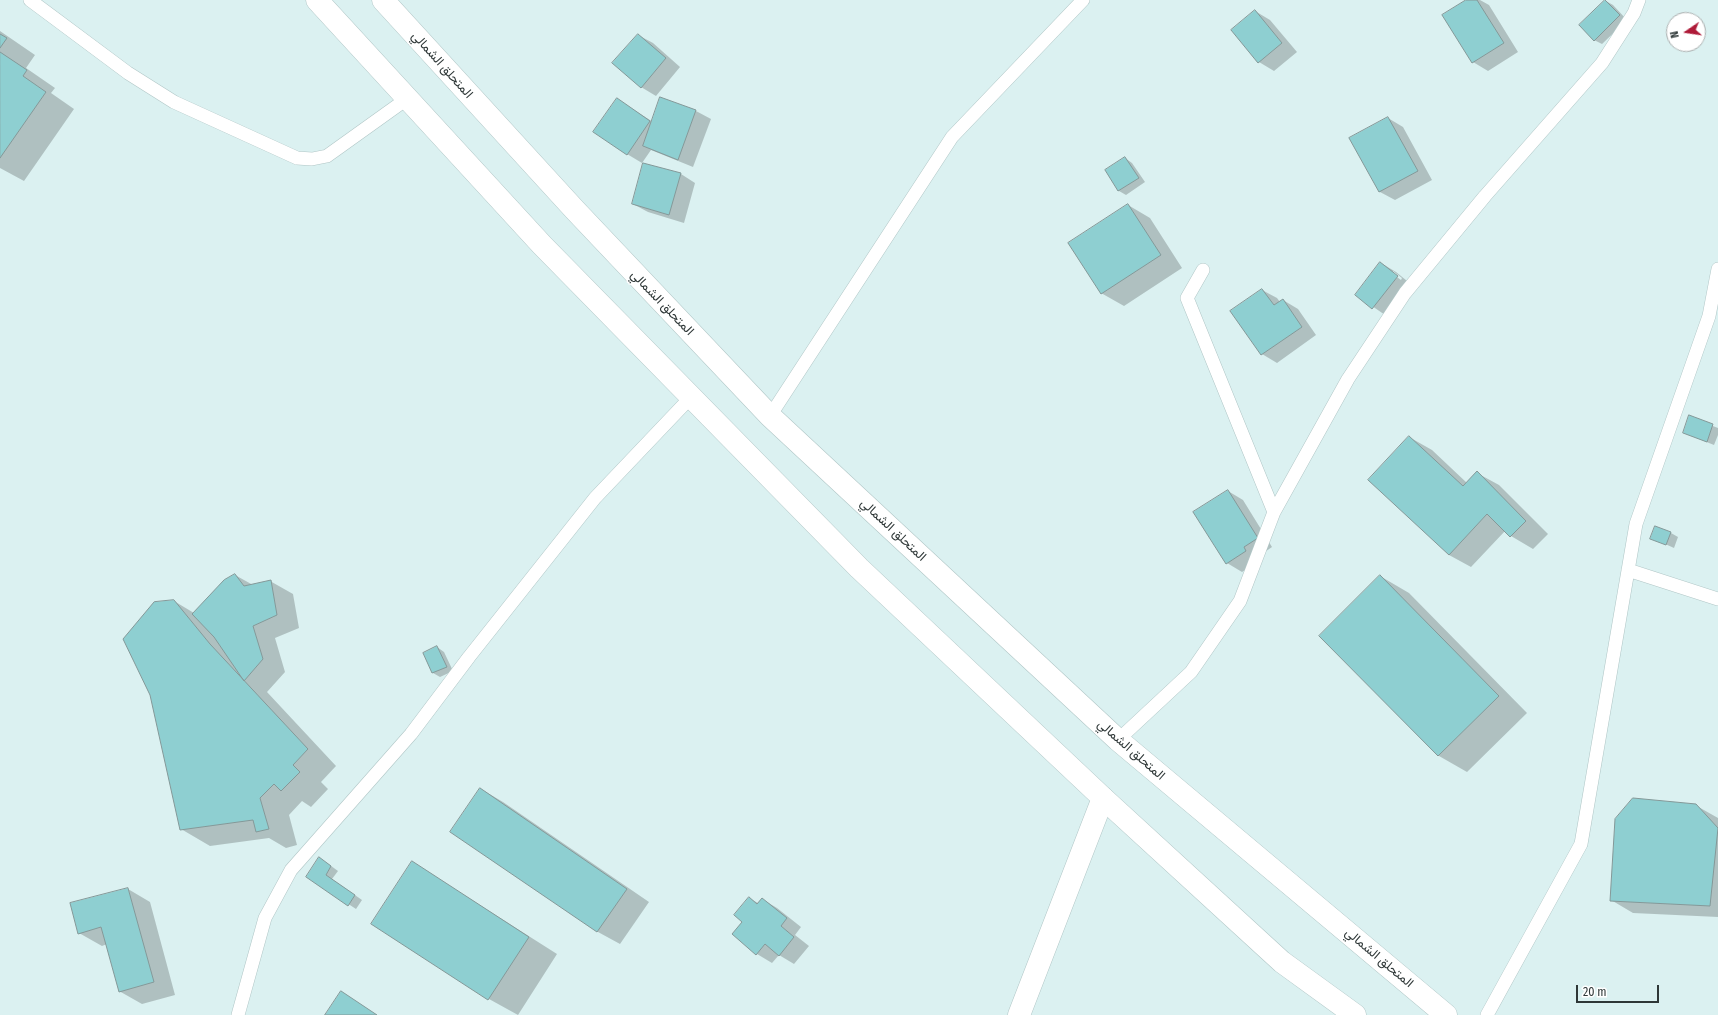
<!DOCTYPE html>
<meta charset="utf-8">
<style>
body{margin:0}
#map{position:relative;width:1718px;height:1015px;overflow:hidden;background:#dbf1f1;font-family:"Fira Sans Condensed",sans-serif}
canvas{display:block}
.north{position:absolute;left:1666px;top:12px;width:40px;height:40px;box-sizing:border-box;background:#fff;border:1px solid #abafaf;border-radius:50%;rotate:257deg;font-size:11px;font-weight:700;line-height:16px;text-align:center;color:#2e3737}
.north::after{content:'';display:block;margin:auto;width:14px;height:18px;background:#ae1a38;clip-path:polygon(50% 0,100% 100%,50% 72%,0 100%)}
.scale{position:absolute;left:1576px;top:985px;width:83px;height:18px;box-sizing:border-box;border:2px solid #2e3737;border-top:0;padding-left:5px;font-size:12px;line-height:14px;white-space:nowrap;color:#2e3737;-webkit-text-stroke:3px #fff;paint-order:stroke}
</style>
<div id="map">
<canvas width="1718" height="1015"></canvas>
<div class="north">N</div>
<div class="scale">20 m</div>
</div>
<script>
const ctx = document.querySelector('canvas').getContext('2d');
ctx.lineJoin = 'round';
function paint(path, color) { ctx.fillStyle = color; ctx.fill(path, 'evenodd'); }
function trace(path, color, width, dash) { ctx.strokeStyle = color; ctx.lineWidth = width; ctx.lineCap = dash ? 'butt' : 'round'; ctx.setLineDash(dash || []); ctx.stroke(path); }
function label(font, color, halo, rows, align = 'center') {
  ctx.font = font + ' "Fira Sans Condensed",Vazirmatn,sans-serif'; ctx.lineWidth = 3; ctx.setLineDash([]); ctx.textBaseline = 'middle'; ctx.strokeStyle = halo; ctx.fillStyle = color; for (const [text, x, y, turn = 0] of rows) {
    ctx.save(); ctx.translate(x, y); ctx.rotate((+turn || 0) * Math.PI / 180); ctx.textAlign = isNaN(turn) ? turn : align; if (halo) ctx.strokeText(text, 0, 0); ctx.fillText(text, 0, 0); ctx.restore();
  }
}
const shadow = new Path2D(`
 M1468,0h12l9,5 29,47 -30,19 -15,-9z
 M1606,1l7,4 14,15 -25,24 -8,-4z
 M1255,11l15,9 27,32 -23,19 -15,-9 -27,-32z
 M0,31l35,24 -9,13 29,20 -4,5 23,16 -50,72 -24,-13z
 M638,35l15,8 27,24 -24,29 -15,-9z
 M661,98l35,13 15,8 -18,48 -42,-17 -9,13 -15,-9 -10,-55 36,23z
 M1388,118l15,9 29,53 -37,20 -15,-8 -29,-53z
 M1125,158l7,5 13,19 -19,13 -7,-4 -13,-21z
 M681,174l14,9 -11,40 -36,-11 -15,-8z
 M1128,205l22,13 32,50 -58,38 -23,-13z
 M1381,263l15,9 16,13 -24,32 -32,-22zM1393,271l9,7 -1,2 -8,-6z
 M1262,290l15,8 3,4 3,-2 15,9 18,26 -39,28 -15,-9z
 M1689,417l29,11v7l-4,10 -30,-12z
 M1409,437l23,13 35,33 10,-10 22,12 49,49 -15,15 -22,-13 -6,-5 -34,36 -22,-12z
 M1228,491l15,9 29,47 -13,9 2,4 -19,12 -15,-9z
 M1671,533l7,4 -4,11 -22,-10z
 M235,575l18,10 17,-4 23,13 6,34 -24,10 10,34 -18,20 69,74 -15,16 7,7 -17,18 -9,-6 -13,14 8,30 -11,3 -17,-10 -59,8 -29,-17 -7,-228 20,12z
 M1380,576l29,17 118,120 -60,59 -28,-16 -119,-120z
 M437,647l7,5 9,19 -13,6 -7,-4z
 M481,789l22,13 146,100 -29,42 -22,-12 -146,-101z
 M1695,805l23,13v99l-85,-4 -22,-13z
 M412,862l145,92 -39,61 -29,-16 -116,-76z
 M327,863l11,8 -6,8 30,21 -6,9 -49,-32z
 M128,889l22,13 25,93 -33,9 -23,-13 -12,-47 -5,2 -23,-13z
 M749,898l9,5 4,-4 15,9 24,19 -6,8 14,11 -15,18 -15,-9 -7,8 -15,-9 -24,-20 10,-13z`);
const building = new Path2D(`
 M1466,0h11l27,43 -32,20 -30,-48z
 M1605,0l15,15 -26,26 -15,-16z
 M1255,10l27,33 -24,20 -27,-33z
 M0,34l7,4 -7,10z
 M638,34l28,24 -25,30 -29,-25z
 M0,52l27,18 -4,6 23,16 -46,66z
 M660,97l36,13 -18,50 -35,-14z
 M617,98l33,23 -23,34 -34,-23z
 M1388,117l30,54 -39,21 -30,-54z
 M1125,157l14,21 -21,13 -13,-21z
 M643,163l38,10 -12,42 -37,-11z
 M1128,204l33,51 -60,39 -33,-51z
 M1380,262l18,14 -26,33 -17,-14z
 M1262,289l12,16 9,-6 19,28 -41,28 -31,-44z
 M1689,415l24,9 -6,18 -24,-9z
 M1409,436l54,50 14,-15 49,50 -16,16 -23,-23 -38,41 -81,-75z
 M1228,490l30,48 -14,9 2,4 -20,13 -33,-52z
 M1655,526l16,6 -5,13 -16,-6z
 M235,574l9,12 27,-6 6,35 -24,11 10,33 -19,22 -30,-44 -22,-23 32,-34z
 M1380,575l119,121 -61,60 -119,-120z
 M174,600l36,44 98,105 -15,16 7,7 -19,19 -7,-7 -14,14 9,31 -13,3 -3,-12 -73,10 -30,-135 -27,-56 31,-37z
 M437,646l10,21 -15,6 -9,-20z
 M480,788l147,101 -30,43 -147,-100z
 M1633,798l63,6 22,24 -8,78 -100,-5 5,-82z
 M319,857l12,9 -5,9 29,20 -7,11 -42,-29z
 M412,861l117,76 -41,63 -117,-76z
 M128,888l26,94 -35,10 -18,-65 -23,7 -8,-31z
 M749,897l8,7 5,-6 25,20 -6,8 13,11 -15,19 -14,-12 -9,11 -24,-21 10,-12 -8,-7z
 M341,991l36,24h-52z`);
const lane = new Path2D(`
 M30,0l98,73 46,29 123,56 15,1 15,-3 81,-58
 M1203,270l-16,28 87,214
 M770,416l182,-279 131,-137
 M1628,570l90,29
 M1118,740l73,-68 49,-71 34,-89 74,-133 57,-86 80,-97 117,-133 32,-50 5,-13
 M238,1015l27,-97 26,-48 120,-136 58,-77 126,-159 97,-102
 M1487,1015l94,-171 55,-320 73,-208 9,-47`);
const street = new Path2D(`
 M1019,1015l84,-217`);
const highway = new Path2D(`
 M317,0l225,245 317,323 244,230 179,164 73,53
 M383,0l191,209 196,207 348,324 328,275`);
const streetNames = [
 ["المتحلق الشمالي",442,65,48],
 ["المتحلق الشمالي",662,303,46],
 ["المتحلق الشمالي",893,530,43],
 ["المتحلق الشمالي",1131,750,41],
 ["المتحلق الشمالي",1379,958,40]
];
paint(shadow, '#0003');
paint(building, '#8ecfd1');
trace(building, '#849898', 1);
trace(lane, '#b0c6c6', 14);
trace(street, '#b0c6c6', 23);
trace(highway, '#b0c6c6', 23);
trace(lane, '#fff', 13);
trace(street, '#fff', 22);
trace(highway, '#fff', 22);
label('13px', '#2e3737', '#fff', streetNames);
</script>
